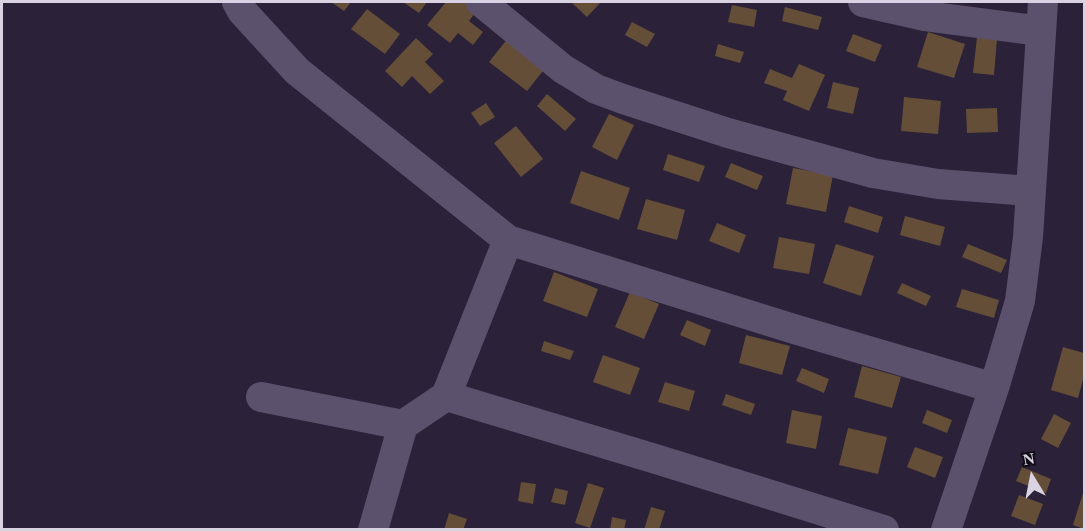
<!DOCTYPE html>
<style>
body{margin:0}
#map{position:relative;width:1086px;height:531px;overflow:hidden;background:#2b2139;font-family:"Times New Roman",serif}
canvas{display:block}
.frame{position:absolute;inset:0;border:3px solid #d8d2e2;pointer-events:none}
.north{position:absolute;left:1002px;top:447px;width:60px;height:60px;-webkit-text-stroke:4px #110d18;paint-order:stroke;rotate:350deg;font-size:16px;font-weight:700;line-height:24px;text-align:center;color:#d8d2e2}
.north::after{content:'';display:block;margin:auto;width:21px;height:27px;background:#d8d2e2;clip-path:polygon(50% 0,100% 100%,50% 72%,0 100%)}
</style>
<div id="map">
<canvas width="1086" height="531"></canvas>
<div class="frame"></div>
<div class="north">N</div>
</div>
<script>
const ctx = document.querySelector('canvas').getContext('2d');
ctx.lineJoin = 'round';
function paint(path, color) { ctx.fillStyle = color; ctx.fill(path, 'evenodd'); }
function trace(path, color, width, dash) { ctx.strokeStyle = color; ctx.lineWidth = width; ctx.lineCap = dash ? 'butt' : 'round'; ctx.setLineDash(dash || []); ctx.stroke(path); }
const building = new Path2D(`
 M331,2h20l-7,9z
 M403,2h24l-8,11z
 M446,2h28l6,4 -11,15 14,11 -10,13 -15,-12 -8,10 -23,-18z
 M571,2h30l-14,15z
 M732,5l25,5 -3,17 -26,-5z
 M785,7l37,10 -4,13 -36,-9z
 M367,9l33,25 -15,20 -34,-25z
 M632,22l23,12 -8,13 -22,-12z
 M928,32l37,12 -11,34 -37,-11z
 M853,34l29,11 -7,17 -29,-11z
 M977,37l20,2 -3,36 -21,-2z
 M416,38l17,16 -8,8 19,19 -14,13 -18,-18 -10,11 -17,-16z
 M508,38l38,29 -19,24 -38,-29z
 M718,44l26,8 -4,11 -25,-7z
 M799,64l26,11 -16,36 -26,-11 4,-9 -23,-8 6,-14 22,9z
 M833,82l26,6 -6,26 -26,-6z
 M547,94l29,25 -11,12 -28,-25z
 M904,97l37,4 -3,33 -37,-3z
 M486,103l9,14 -15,9 -9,-13z
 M997,108l1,24 -31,1 -1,-24z
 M609,114l25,11 -17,35 -25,-13z
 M516,126l27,33 -22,18 -27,-34z
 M668,154l37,12 -6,16 -36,-12z
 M731,163l32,13 -6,14 -32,-13z
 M793,168l40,7 -7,37 -40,-8z
 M581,171l49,17 -11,32 -49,-17z
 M646,199l39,11 -8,30 -40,-11z
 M849,206l34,11 -5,16 -34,-11z
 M905,216l40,11 -5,19 -40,-11z
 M717,223l29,12 -7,18 -30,-12z
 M779,237l36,7 -6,30 -36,-6z
 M836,244l38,12 -13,40 -38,-13z
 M968,244l39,16 -6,13 -39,-16z
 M554,272l44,17 -11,28 -44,-16z
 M902,283l29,13 -5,10 -29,-13z
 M962,289l37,11 -5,18 -38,-11z
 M630,292l29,12 -15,35 -29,-12z
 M687,320l24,10 -6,16 -25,-11z
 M746,335l44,11 -8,29 -43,-12z
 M544,341l30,10 -4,9 -29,-9z
 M1063,347l21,6v23l-6,22 -27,-8z
 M603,355l37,13 -10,27 -37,-13z
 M862,366l39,11 -9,31 -38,-11z
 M802,368l27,11 -5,14 -28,-12z
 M665,382l30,9 -6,20 -31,-9z
 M726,394l29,10 -4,11 -29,-10z
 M792,410l30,6 -6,33 -30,-6z
 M927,410l25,10 -5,13 -25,-10z
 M1054,414l17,9 -13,25 -17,-9z
 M848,428l39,9 -9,37 -39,-9z
 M915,447l28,10 -8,21 -28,-11z
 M1022,467l29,12 -5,14 -30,-12z
 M521,482l15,2 -3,20 -15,-3z
 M588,483l16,5 -14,40 -15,-5z
 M555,488l13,3 -3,14 -14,-3z
 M1084,490v39l-11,-4z
 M1019,495l24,9 -8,21 -24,-9z
 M651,507l14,4 -6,19h-15z
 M449,513l18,6 -4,11h-19z
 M612,517l14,3 -2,10h-14z`);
const minor = new Path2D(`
 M237,2l5,9 55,60 211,169 286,89 200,59
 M481,2l82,67 33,20 27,10 105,34 145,40 65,11 92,7
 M863,2l62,14 116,15
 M446,396l213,64 225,70
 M261,397l142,28
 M373,530l30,-105 43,-29 62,-156
 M946,530l48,-142 26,-87 8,-64 15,-235`);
paint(building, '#644e37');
trace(minor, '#5c516d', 30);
</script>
